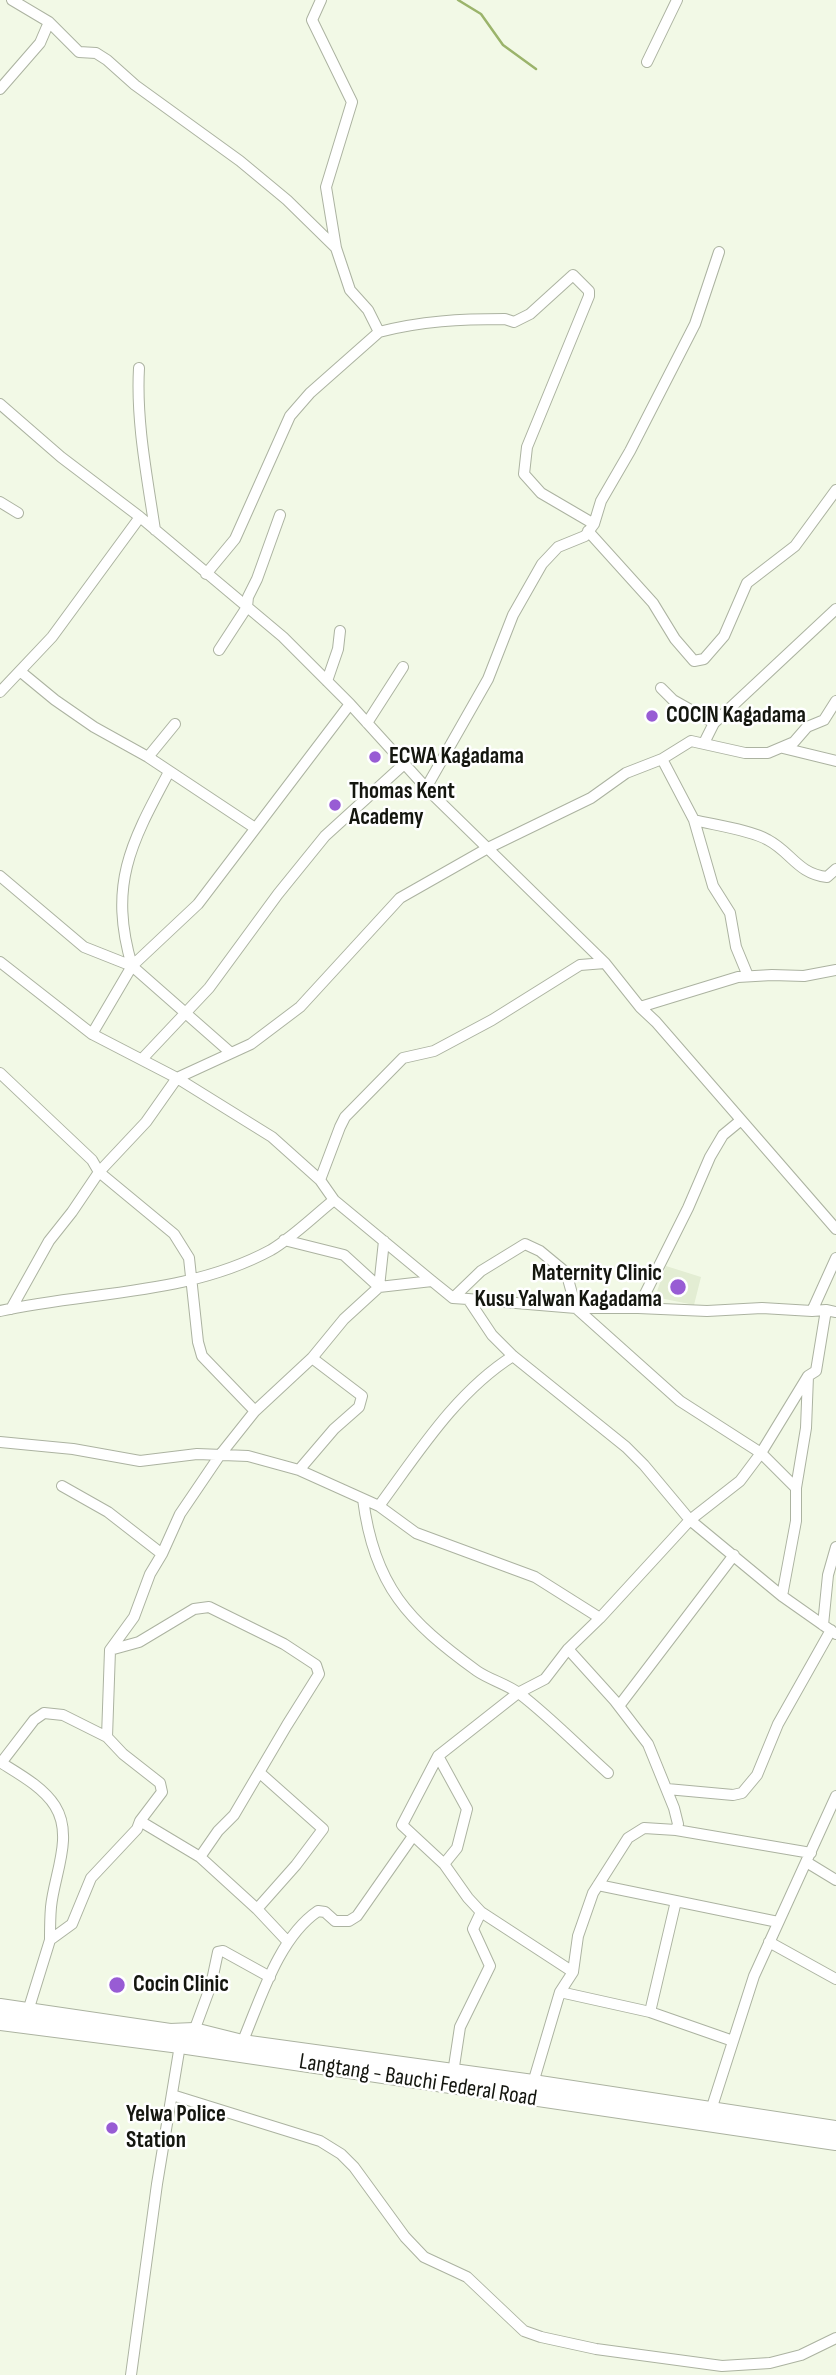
<!DOCTYPE html>
<style>
body{margin:0}
canvas{display:block;background:#f2f9e6}
</style>
<canvas width="836" height="2375"></canvas>
<script>
const ctx = document.querySelector('canvas').getContext('2d');
ctx.lineJoin = 'round';
function paint(path, color) { ctx.fillStyle = color; ctx.fill(path, 'evenodd'); }
function trace(path, color, width, dash) { ctx.strokeStyle = color; ctx.lineWidth = width; ctx.lineCap = dash ? 'butt' : 'round'; ctx.setLineDash(dash || []); ctx.stroke(path); }
function label(font, color, halo, rows, align = 'center') {
  ctx.font = font + ' "Sofia Sans Condensed",sans-serif'; ctx.lineWidth = 5; ctx.setLineDash([]); ctx.textBaseline = 'middle'; ctx.strokeStyle = halo; ctx.fillStyle = color; for (const [text, x, y, turn = 0] of rows) {
    ctx.save(); ctx.translate(x, y); ctx.rotate((+turn || 0) * Math.PI / 180); ctx.textAlign = isNaN(turn) ? turn : align; if (halo) ctx.strokeText(text, 0, 0); ctx.fillText(text, 0, 0); ctx.restore();
  }
}
const built = new Path2D(`
 M666,1266l35,11 -7,28 -39,-8z`);
const stream = new Path2D(`
 M458,0l23,14 22,31 33,24`);
const minor = new Path2D(`
 M12,0l37,22 30,30 17,1 11,7 28,25 105,76 47,39 49,48
 M647,62l30,-62
 M0,89l40,-46 9,-21
 M379,332c42,-11 82,-13 126,-13l9,3 16,-8 43,-39 16,16v5l-62,151 -3,27 17,19 53,31
 M139,368c-3,54 8,108 16,162
 M0,404l61,53 79,60 143,120 67,67 79,87 176,172 35,44 16,15 180,207
 M0,502l18,11
 M588,531l65,72 22,36 19,22 10,-2 20,-23 23,-53 48,-37 41,-56
 M206,574l29,-35 55,-123 20,-23 69,-61 -11,-22 -18,-20 -14,-42 -10,-61 26,-85 -40,-82 9,-20
 M219,650l28,-43 1,-10 9,-18 23,-64
 M21,672l34,28 39,27 54,30 107,71
 M327,681l11,-32 2,-18
 M661,688l12,12 41,23
 M0,692l52,-55 88,-120
 M367,723l36,-56
 M704,743l10,-20 122,-114
 M783,748l53,13
 M148,757l27,-33
 M662,759l32,61 19,66 17,27 6,34 12,29
 M426,788l62,-109 25,-64 29,-51 16,-17 27,-11 9,-12 7,-23 29,-50 65,-127 24,-72
 M694,820c20,5 57,10 74,20 23,12 30,34 59,37l9,-8
 M0,876l84,71 48,19 99,87
 M0,962l92,72 85,44 95,59 48,43 14,20 98,81 21,17 15,1 24,36 21,21 113,91 18,18 46,55 92,76 54,38
 M132,966c-24,-82 -1,-123 37,-194
 M640,1007l98,-30 34,-2 32,1 32,-6
 M92,1034l40,-68 66,-62 152,-200
 M142,1059l67,-71 69,-94 47,-58 78,-71
 M0,1073l92,87 7,12 75,62 15,24 9,84 4,14 53,55
 M320,1180l20,-53 5,-10 58,-59 31,-7 58,-31 88,-55 25,-2
 M284,1240l60,15 35,32
 M379,1287l5,-46
 M453,1298l28,-27 44,-27 15,7 23,19 5,9 8,29 104,93 81,52 35,35
 M468,1299l108,9h62l69,3 55,-3 50,3 14,-1 10,2
 M638,1308l50,-100 22,-51 13,-22 17,-14
 M11,1309l38,-68 23,-29 27,-40 47,-50 31,-44 74,-34 49,-37 100,-109 88,-50 103,-50 35,-25 36,-14 29,-18 54,12h23l26,-11 13,-15 17,-7 12,-19
 M0,1311c91,-20 188,-16 271,-61 22,-13 43,-34 63,-50
 M812,1311l24,-53
 M0,1442l73,7 67,12 57,-7 51,2 51,14 80,36 37,27 119,44 65,41
 M299,1470l35,-41 25,-22 3,-11 -50,-38
 M62,1486l46,26 54,42
 M363,1499c11,87 45,122 114,172 13,9 30,13 43,23 31,24 59,53 88,79
 M379,1506c39,-53 77,-114 134,-150
 M782,1596l14,-75v-33l10,-60 2,-52 8,-5 10,-61
 M823,1625l5,-50 8,-28
 M568,1649l47,52 33,43 26,64 4,16 -2,6
 M110,1650l29,-8 55,-33 15,-2 75,37 32,21 3,9 -32,51 -53,90 -16,16 -18,26
 M619,1706l115,-151
 M107,1737l3,-87 24,-33 16,-43 12,-20 18,-40 40,-59 35,-44 57,-53 32,-39 35,-32 53,-6
 M438,1756l29,53 -10,39 -13,16
 M0,1762c19,12 43,25 55,44 19,30 -1,69 -4,101 -1,11 -1,22 -1,33
 M1,1763l33,-43 10,-7 19,2 44,22 16,17 37,29 2,9 -22,29
 M667,1789l66,6 9,-2 15,-18 21,-51 53,-94
 M808,1863l28,17
 M598,1885l180,37
 M257,1909l39,-44 27,-36 -63,-56
 M769,1942l67,37
 M573,1972l-92,-60 -13,-14 -24,-34 -42,-39 36,-69 80,-63 27,-14 23,-30 32,-31 90,-98 50,-39 21,-28 47,-77
 M560,1992l90,20 83,29
 M28,2011l22,-71 22,-16 19,-46 46,-49 3,-8 60,36 57,52 31,33
 M650,2012l26,-111
 M194,2031l17,-46 7,-33 5,-1 47,26
 M242,2043c18,-42 36,-105 76,-132l7,1 10,9h14l8,-5 56,-80
 M453,2073l7,-46 30,-61 -17,-37 8,-17
 M533,2083l27,-91 13,-20 5,-36 15,-43 35,-55 16,-10 32,2 135,23
 M172,2095l148,46 21,13 13,13 51,70 19,20 43,20 57,54 17,6 55,12 126,17 48,-3 31,-8 35,-17
 M711,2110l43,-134 82,-180
 M131,2375l26,-191 23,-139`);
const primary = new Path2D(`
 M0,2007l170,25 24,-1 48,12 291,40 303,46
 M0,2022l180,23 656,97`);
const markers = [
 [652,716,7,"#985cd4"],
 [375,757,7,"#985cd4"],
 [335,805,7,"#985cd4"],
 [678,1287,9,"#985cd4"],
 [117,1985,9,"#985cd4"],
 [112,2128,7,"#985cd4"]
];
const poiNames = [
 ["COCIN Kagadama",666,716],
 ["ECWA Kagadama",389,757],
 ["Thomas Kent",349,792],
 ["Academy",349,818],
 ["Maternity Clinic",662,1274,"right"],
 ["Kusu Yalwan Kagadama",662,1300,"right"],
 ["Cocin Clinic",133,1985],
 ["Yelwa Police",126,2115],
 ["Station",126,2141]
];
const streetNames = [
 ["Langtang - Bauchi Federal Road",418,2081,9]
];
paint(built, '#e3edd3');
trace(stream, '#9bb46b', 2.5);
trace(minor, '#acb3a1', 12);
trace(primary, '#acb3a1', 18);
trace(minor, '#fff', 10);
trace(primary, '#fff', 16);
for (const [x, y, r, color] of markers) { const dot = new Path2D(); dot.arc(x, y, r, 0, 2 * Math.PI); ctx.fillStyle = color; ctx.fill(dot); trace(dot, '#fff', 2.5); }
label('bold 23px', '#14160f', '#fff', poiNames, 'left');
label('23px', '#14160f', '#fff', streetNames);
</script>
